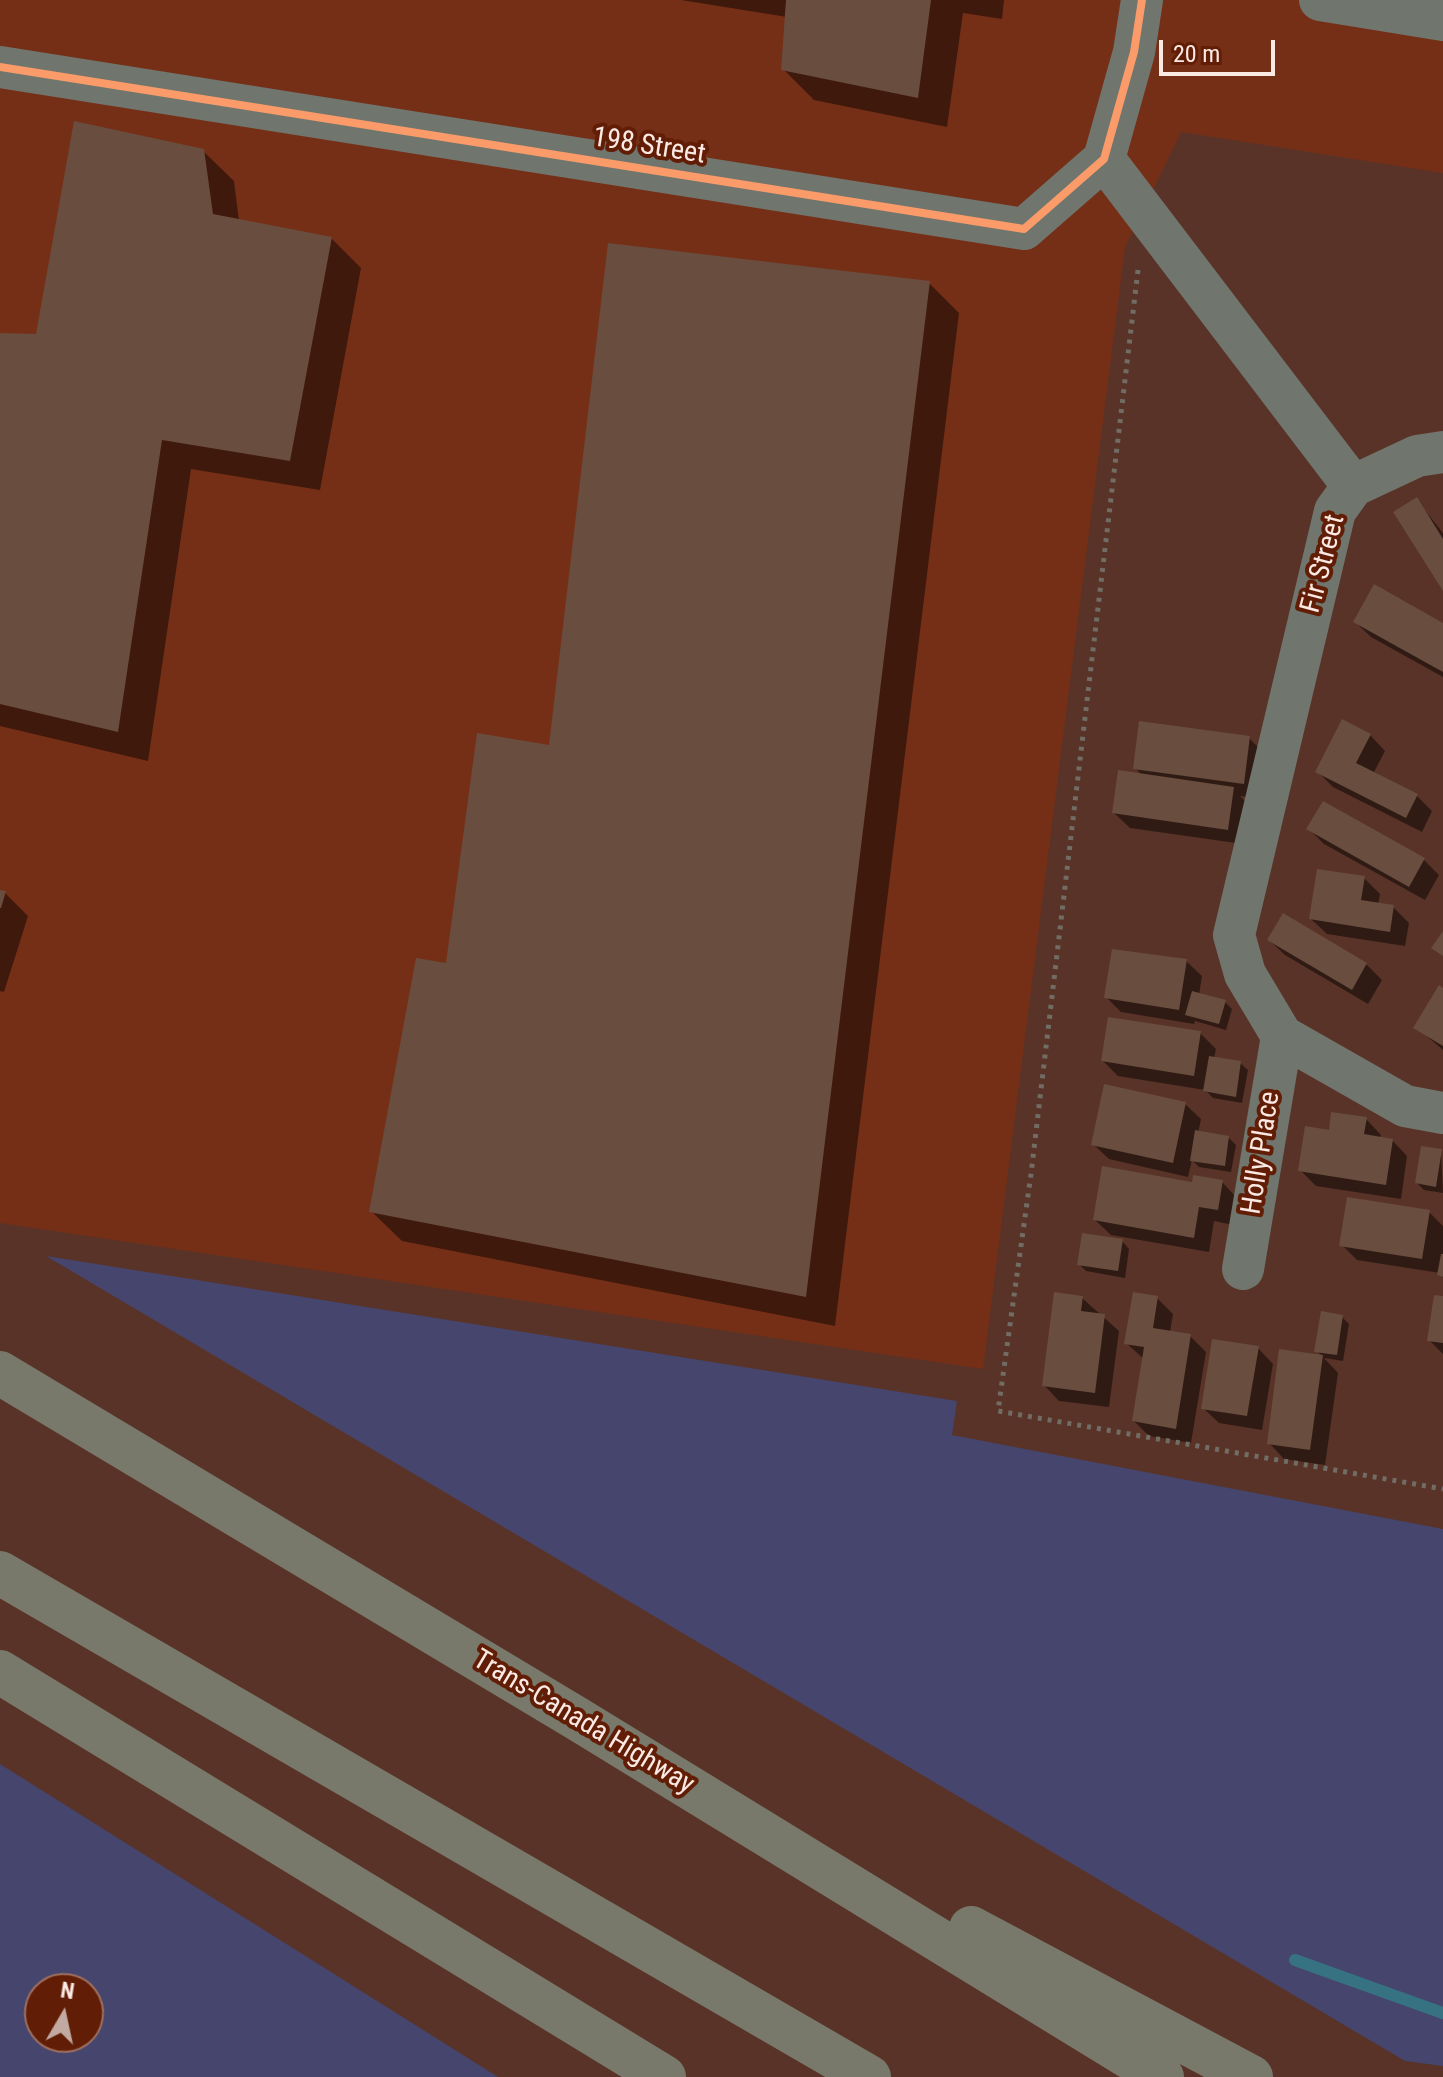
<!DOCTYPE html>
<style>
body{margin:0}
#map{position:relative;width:1443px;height:2077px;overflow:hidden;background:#593327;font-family:"Roboto Condensed",sans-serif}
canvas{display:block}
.north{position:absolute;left:24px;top:1973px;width:80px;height:80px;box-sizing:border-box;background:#611d05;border:2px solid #9f6f5e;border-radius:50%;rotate:9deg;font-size:22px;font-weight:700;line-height:32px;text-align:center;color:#fbe9e3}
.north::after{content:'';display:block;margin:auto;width:28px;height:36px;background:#c2a9a1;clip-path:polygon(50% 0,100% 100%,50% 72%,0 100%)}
.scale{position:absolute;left:1159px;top:40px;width:116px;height:36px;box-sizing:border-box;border:4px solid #fbe9e3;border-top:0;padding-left:10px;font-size:24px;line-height:28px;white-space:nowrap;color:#fbe9e3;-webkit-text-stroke:6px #611d05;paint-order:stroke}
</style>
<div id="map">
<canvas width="1443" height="2077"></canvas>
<div class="north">N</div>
<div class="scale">20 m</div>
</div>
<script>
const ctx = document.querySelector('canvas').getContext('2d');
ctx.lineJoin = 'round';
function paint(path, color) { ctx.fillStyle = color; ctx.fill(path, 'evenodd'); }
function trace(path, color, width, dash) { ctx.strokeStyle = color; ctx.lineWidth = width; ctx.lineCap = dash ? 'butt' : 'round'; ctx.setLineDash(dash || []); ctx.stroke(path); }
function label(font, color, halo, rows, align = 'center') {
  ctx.font = font + ' "Roboto Condensed",sans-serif'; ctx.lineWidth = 8; ctx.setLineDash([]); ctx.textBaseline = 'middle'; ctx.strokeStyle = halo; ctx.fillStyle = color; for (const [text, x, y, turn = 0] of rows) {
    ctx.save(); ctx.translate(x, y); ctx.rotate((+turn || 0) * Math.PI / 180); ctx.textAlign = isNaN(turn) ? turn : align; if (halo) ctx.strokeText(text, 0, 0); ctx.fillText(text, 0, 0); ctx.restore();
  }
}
const built = new Path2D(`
 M0,0h1443v173l-262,-41 -56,115 -142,1122 -983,-146z`);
const green = new Path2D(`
 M46,1256l911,145 -5,34 491,94v537l-38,-5z
 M0,1764l498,313h-498zM88,1989v48h-48v-48z`);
const shadow = new Path2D(`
 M681,0h323l-2,19 -39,-6 -16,114 -133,-27 -30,-30 3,-53z
 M203,151l31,30 5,40 92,17 30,30 -41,222 -129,-21 -43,292 -148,-35v-391l38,1z
 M929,283l30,30 -124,1013 -433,-85 -31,-30 76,-246 104,-218z
 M1416,499l27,34v55z
 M1355,622l88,3v52l-72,-40z
 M1370,735l15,16 -12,23 44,22 15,15 -10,21 -89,-45 -15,-15z
 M1249,738l15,15 -6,45 -18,-2 8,8 -5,40 -113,-16 -16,-15 29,-37 -8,-8z
 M1309,829l115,31 15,15 -14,25 -101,-56z
 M1364,878l16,16 -2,11 15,2 16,16 -4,23 -78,-12 -16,-15z
 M0,892l5,1 23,23 -24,76 -4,-1z
 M1269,940l97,24 16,16 -14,24 -83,-49z
 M1186,961l16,15 -3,19 26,7 7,7 -6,21 -31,-9 -1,3 -73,-12 -15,-15z
 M1443,990v60l-27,-23z
 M1200,1033l16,16 -2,9 26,5 8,7 -6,33 -29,-5 -8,-8 -87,-14 -15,-15z
 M1185,1104l16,15 -3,14 31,5 7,7 -5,27 -32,-5 -7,-7 -4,17 -79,-18 -16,-15z
 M1366,1119l15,16 -1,4 12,1 15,16 -6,43 -85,-13 -16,-16z
 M1441,1151l2,42 -19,-3 -7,-7z
 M1222,1182l15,16 -4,27 -19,-4 -5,31 -98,-17 -16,-15 99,-36z
 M1429,1212l14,14v52l-3,-5 -83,-13 -15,-15z
 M1122,1241l7,8 -4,29 -39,-7 -7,-7z
 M1082,1298l37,33 -10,76 -50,-6 -15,-16z
 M1157,1298l16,16 -3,18 20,4 16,16 -15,91 -42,-7 -15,-15 10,-62 -18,-16z
 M1443,1298v56l-14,-14z
 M1342,1317l7,7 -6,37 -19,-3 14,15 -13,92 -41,-6 -15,-16 54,-86 -6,-6z
 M1258,1348l15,16 -11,66 -43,-7 -16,-15z`);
const stream = new Path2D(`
 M1295,1960l148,53`);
const building = new Path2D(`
 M786,0h145l-13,98 -137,-28z
 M74,121l130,28 9,65 119,23 -42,224 -128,-21 -44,292 -118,-28v-371l36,1z
 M608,243l322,38 -124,1016 -437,-85 47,-254 30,5 31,-230 72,12z
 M1417,497l26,42v52l-50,-79z
 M1374,584l69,39v49l-90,-50z
 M1342,719l29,15 -15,29 62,31 -12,24 -91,-46z
 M1139,721l111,15 -6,48 -111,-15z
 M1118,770l116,17 -6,43 -116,-17z
 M1323,801l102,57 -16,29 -103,-58z
 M1317,869l48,7 -4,24 33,5 -4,27 -81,-13z
 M0,890l6,1 -5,17h-1z
 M1283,913l84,50 -15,27 -85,-50z
 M1443,931v25l-12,-8z
 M1112,949l75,10 -8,51 -75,-12z
 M1439,985l4,3v58l-30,-18z
 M1192,991l34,9 -7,24 -34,-9z
 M1108,1017l93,14 -7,45 -93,-15z
 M1209,1056l32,5 -5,36 -33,-6z
 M1104,1084l82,18 -13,61 -82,-18z
 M1331,1112l36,5 -3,17 29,5 -7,46 -88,-14 7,-45 24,4z
 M1195,1130l34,6 -4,30 -35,-5z
 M1421,1146l21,3 -6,38 -21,-4z
 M1102,1166l90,16 1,-7 30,5 -5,30 -19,-3 -5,31 -101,-18z
 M1347,1197l83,13 -8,49 -83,-13z
 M1082,1233l41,6 -5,32 -41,-6z
 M1441,1254h2v23l-6,-2z
 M1054,1292l29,4 -2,15 24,3 -10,79 -53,-7z
 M1133,1292l25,4 -5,32 38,6 -15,95 -44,-8 12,-74 -20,-3z
 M1434,1295l9,1v47l-16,-2z
 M1321,1311l22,4 -6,40 -23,-3z
 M1212,1339l47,7 -12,70 -46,-7z
 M1279,1349l44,6 -13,95 -43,-6z`);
const path = new Path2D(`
 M1138,270l-107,904 -33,237 445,78`);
const minor = new Path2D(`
 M1320,0l123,20
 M0,67l1024,162 80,-70 30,-107 8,-52
 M1104,159l249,327 -18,25 -101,424 11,39 37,62
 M1353,486l64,-30 26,-4
 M1282,1036l123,70 38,7
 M1243,1269l39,-233`);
const highway = new Path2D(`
 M0,1373l576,345 586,359
 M0,1573l869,504
 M0,1672l664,405
 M971,1928l280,149`);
const cycleway = new Path2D(`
 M0,67l1024,162 80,-70 30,-107 8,-52`);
const streetNames = [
 ["198 Street",649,147,9],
 ["Fir Street",1324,564,-75],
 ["Holly Place",1262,1153,-81],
 ["Trans-Canada Highway",583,1723,31]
];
paint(built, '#762f17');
paint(green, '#46456d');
paint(shadow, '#0007');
trace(stream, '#367281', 12);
paint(building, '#694d3e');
trace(path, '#716c64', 5, [4, 6]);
trace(minor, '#70756d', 42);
trace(highway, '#78786b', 44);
trace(cycleway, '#fa9b69', 8);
label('28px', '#fbe9e3', '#611d05', streetNames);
</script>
